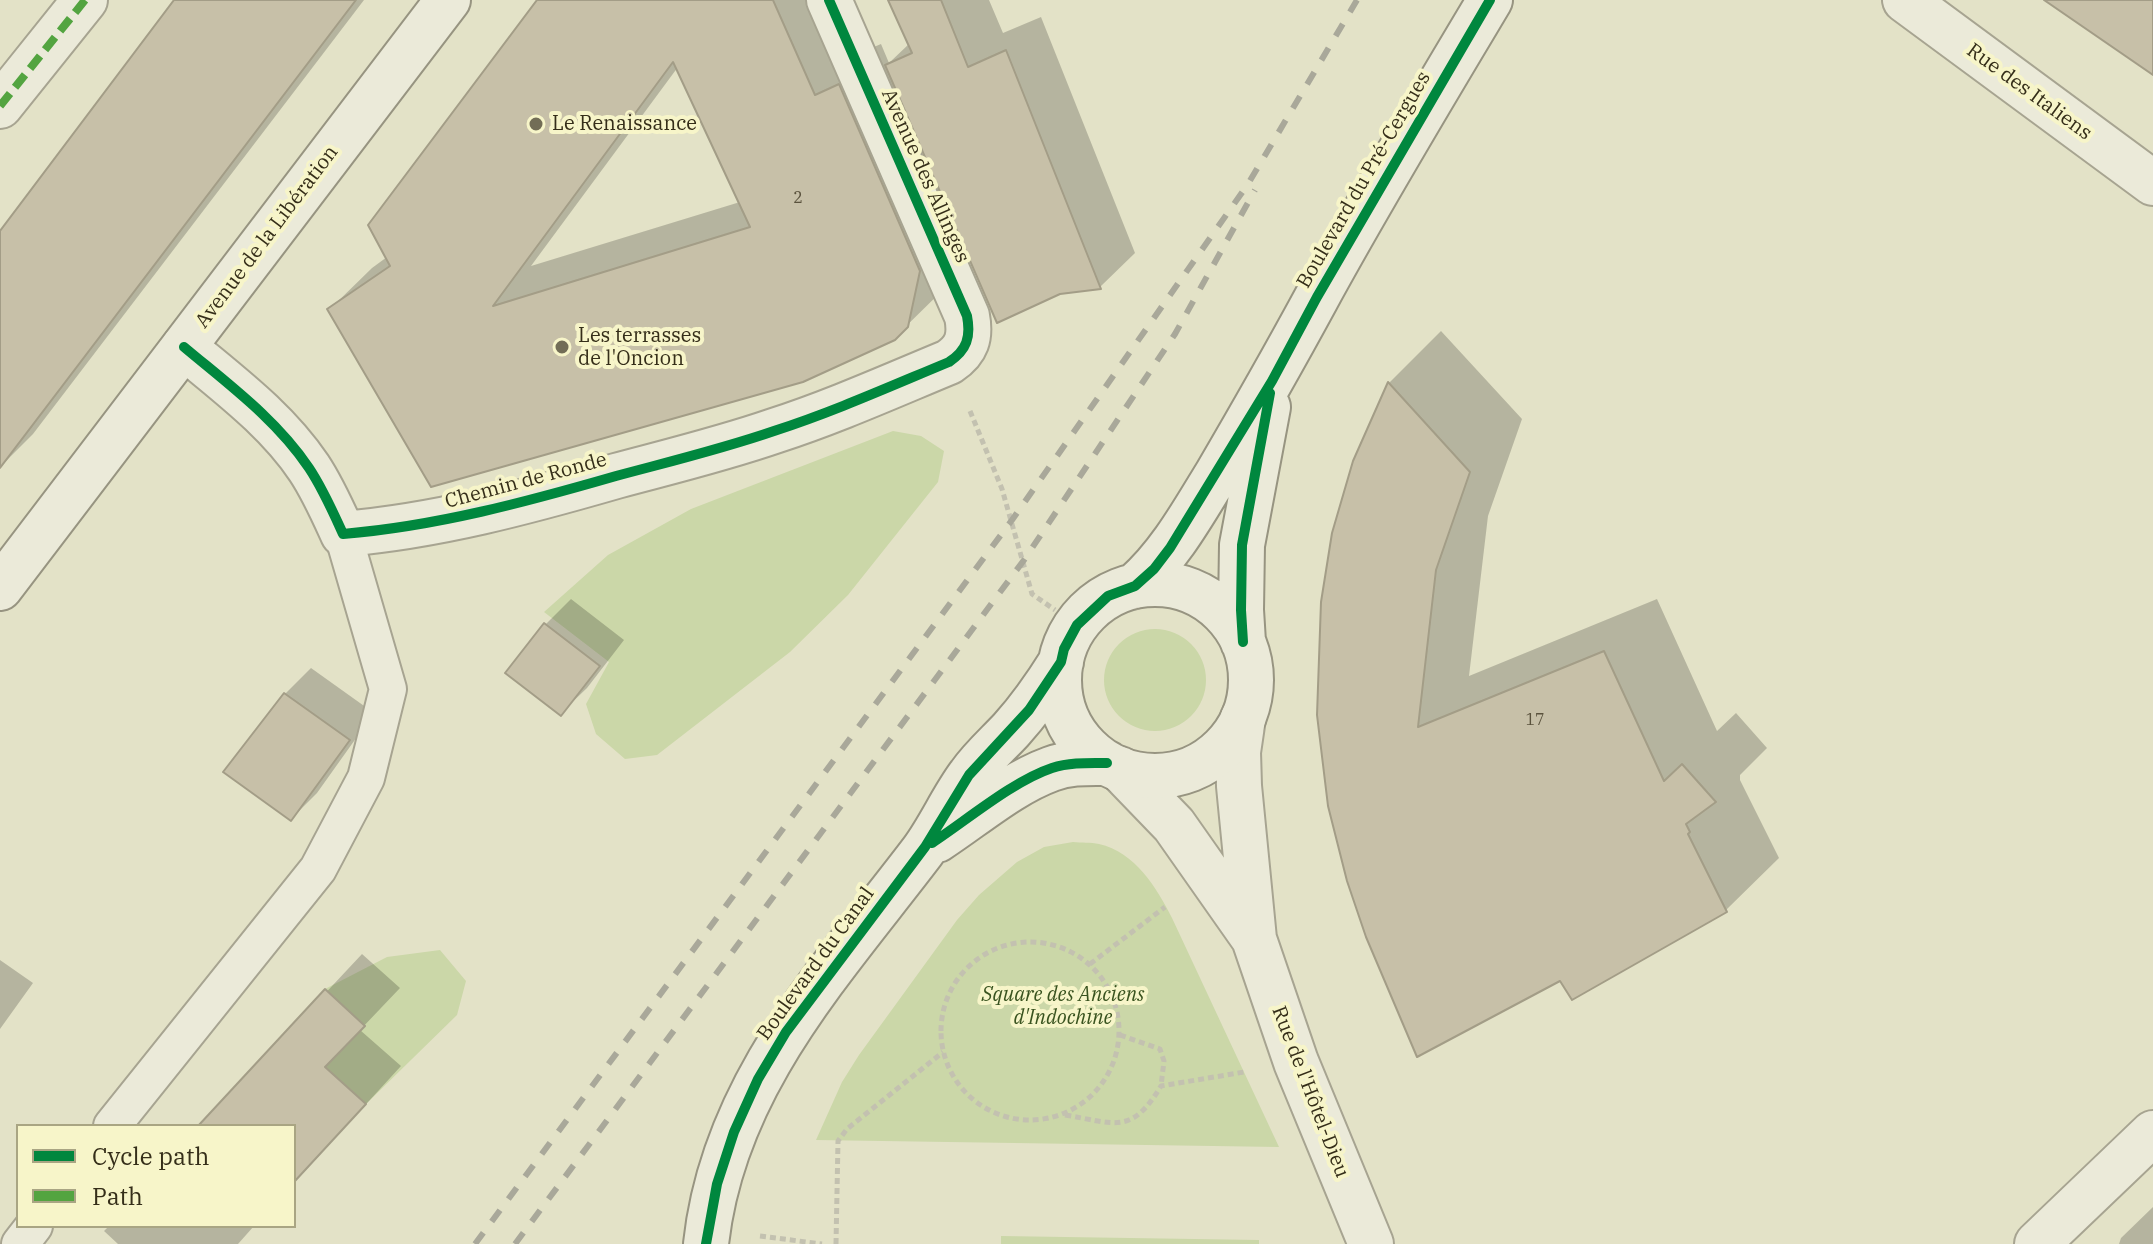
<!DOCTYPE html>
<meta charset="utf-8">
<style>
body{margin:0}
#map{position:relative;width:2153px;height:1244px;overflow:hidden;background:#e3e2c7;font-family:"IBM Plex Serif",serif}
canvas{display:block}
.legend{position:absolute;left:16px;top:1124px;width:280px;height:104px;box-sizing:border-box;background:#f7f5c9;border:2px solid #a9a583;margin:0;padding:10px 14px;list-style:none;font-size:24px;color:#352e19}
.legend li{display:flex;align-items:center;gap:16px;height:40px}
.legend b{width:40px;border:2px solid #a9a583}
</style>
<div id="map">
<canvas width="2153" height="1244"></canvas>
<ul class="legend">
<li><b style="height:10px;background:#00873e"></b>Cycle path</li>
<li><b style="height:10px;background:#53a440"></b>Path</li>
</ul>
</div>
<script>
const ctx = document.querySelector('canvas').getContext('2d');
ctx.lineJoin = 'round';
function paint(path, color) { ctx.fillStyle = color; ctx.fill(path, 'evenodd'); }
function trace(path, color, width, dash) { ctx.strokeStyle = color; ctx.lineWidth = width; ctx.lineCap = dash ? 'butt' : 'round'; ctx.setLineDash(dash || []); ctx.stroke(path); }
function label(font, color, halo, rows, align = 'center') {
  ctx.font = font + ' "IBM Plex Serif",serif'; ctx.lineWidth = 8; ctx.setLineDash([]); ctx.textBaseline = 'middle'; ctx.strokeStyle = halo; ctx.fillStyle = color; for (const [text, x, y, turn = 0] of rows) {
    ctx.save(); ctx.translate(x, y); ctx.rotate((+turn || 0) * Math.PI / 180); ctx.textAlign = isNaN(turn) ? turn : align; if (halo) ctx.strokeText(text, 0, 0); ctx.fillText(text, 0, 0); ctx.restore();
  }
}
const green = new Path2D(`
 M893,431l28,5 23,15 -6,31 -90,113 -58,57 -133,103 -32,4 -29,-25 -10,-30 23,-42 -65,-50 64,-57 83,-46z
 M1104 680a51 51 0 1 1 102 0a51 51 0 1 1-102 0Z
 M1073,842c8,1 18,0 26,2 36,8 58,44 73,74l107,229 -463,-7 26,-58 17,-27 98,-135 22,-25 38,-33 27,-15z
 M440,950l26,31 -9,34 -91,89 -41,-37 40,-41 -40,-37 62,-32z
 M1001,1236l258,4v4h-258z`);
const shadow = new Path2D(`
 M177,0h187l-331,434 -33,33v-233z
 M540,0h294l23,54 24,-10 8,19 21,-20 -14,-43h93l14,33 38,-16 94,236 -35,34 -140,-54 -10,50 -56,55 -565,-28 43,-42 15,-11zM678,67l62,135 -209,64z
 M1441,331l81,88 -34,97 -19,160 188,-77 60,132 19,-18 31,35 -27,27v5l39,78 -53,52 -406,-176 -2,-58 5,-74 26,-123 40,-96z
 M571,599l53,41 -37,48 -26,25 -16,-88z
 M311,668l63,45 -57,80 -26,26 -6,-125z
 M362,954l38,34 -40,42 41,36 -107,117v-57h-93z
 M0,960l33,23 -33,46z
 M2153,1207v37h-34l2,-6z
 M109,1226h145l-16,18h-120l-14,-13z`);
const building = new Path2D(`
 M174,0h182l-356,468v-237z
 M537,0h236l42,95 24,-11 81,187 -12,56 -13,13 -92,42 -372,105 -104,-178 63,-43 -22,-41zM673,62l77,165 -257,79z
 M888,0h53l27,67 38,-17 95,239 -41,5 -63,29 -112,-258 27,-12z
 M2044,0h109v75z
 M1388,382l82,90 -34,98 -18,157 186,-76 60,130 18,-17 34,38 -30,22 4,8 -2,2 39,78 -155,88 -12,-19 -143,76 -51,-120 -19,-56 -19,-75 -11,-91 4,-113 11,-69 21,-72z
 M544,623l56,43 -39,50 -56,-43z
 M284,693l66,47 -59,81 -68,-49z
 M325,989l40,37 -40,41 41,37 -72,78v-56h-96z`);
const path = new Path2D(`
 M970,411l32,78 30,105 23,16
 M941 1031a89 89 0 1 1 178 0a89 89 0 1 1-178 0Z
 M1090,964l75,-57
 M1120,1035l40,14 4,12 -3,25
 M1065,1115c50,8 66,21 96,-29l83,-14
 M760,1236l62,8
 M836,1244l2,-103 9,-12 96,-77`);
const lane = new Path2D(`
 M112,1126l206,-257 48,-91 22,-89 -45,-155
 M20,1244l14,-18`);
const street = new Path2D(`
 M1905,0l248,183
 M0,106l85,-106
 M184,347c44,37 92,72 125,121 14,21 24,44 34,66 94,-8 183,-32 273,-58 52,-14 106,-27 158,-45 59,-19 117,-45 175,-69 18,-12 22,-25 18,-46l-138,-316
 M1243,718l-5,34 1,34 15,153 42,123 75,182
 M1120,769l54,56 78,111
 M2037,1244l116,-111`);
const secondary = new Path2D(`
 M1059 680a96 96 0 1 1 192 0a96 96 0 1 1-192 0Z
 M1135,586c35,-31 58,-73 82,-112 34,-58 67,-116 99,-175 55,-101 115,-200 174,-299
 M0,588l448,-588
 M1243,642l-2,-32 1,-65 26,-138
 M937,840c37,-24 73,-56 114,-71 18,-7 37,-6 56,-6
 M706,1244c17,-158 124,-271 216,-392 18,-24 30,-53 48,-77 12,-17 27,-30 41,-45 19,-21 35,-44 50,-68`);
const rail = new Path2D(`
 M475,1244l537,-724 236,-336 109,-184
 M515,1244l509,-684 151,-226 80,-144`);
const quiet = new Path2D(`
 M0,106l85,-106`);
const cycleway = new Path2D(`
 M184,347c44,37 92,72 125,121 14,21 24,44 34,66 94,-8 183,-32 273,-58 52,-14 106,-27 158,-45 59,-19 117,-45 175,-69 18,-12 22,-25 18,-46l-138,-316
 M1243,642l-2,-32 1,-65 28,-152
 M932,843c35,-23 81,-62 120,-75 18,-6 37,-5 55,-5
 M706,1244l11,-60 17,-52 24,-53 28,-47 139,-185 44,-72 60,-65 32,-48 3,-13 13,-24 31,-29 27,-10 19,-17 16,-21 102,-167 45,-84 173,-297`);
const markers = [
 [536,124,8,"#726d56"],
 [562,347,8,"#726d56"]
];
const numberNames = [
 ["2",798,198],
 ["17",1535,720]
];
const streetNames = [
 ["Rue des Italiens",2029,92,36],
 ["Avenue des Allinges",925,176,66],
 ["Boulevard du Pré-Cergues",1364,180,-60],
 ["Avenue de la Libération",267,237,-53],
 ["Chemin de Ronde",526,481,-15],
 ["Boulevard du Canal",816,964,-54],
 ["Rue de l'Hôtel-Dieu",1310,1092,69]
];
const poiNames = [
 ["Le Renaissance",552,124],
 ["Les terrasses",578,336],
 ["de l'Oncion",578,359]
];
const parkNames = [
 ["Square des Anciens",1063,995],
 ["d'Indochine",1063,1018]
];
paint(green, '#cbd7a8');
paint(shadow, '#0003');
paint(building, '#c7c0a8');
trace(building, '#a39d87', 2);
trace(lane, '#a7a491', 40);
trace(street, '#a7a491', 48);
trace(secondary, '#979481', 48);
trace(path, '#c3c1b0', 5, [6, 4]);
trace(lane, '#ebead9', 36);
trace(street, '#ebead9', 44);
trace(secondary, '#ebead9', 44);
trace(rail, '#a9a89a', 6, [14, 14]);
trace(quiet, '#53a440', 8, [16, 8]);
trace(cycleway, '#00873e', 10);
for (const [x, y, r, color] of markers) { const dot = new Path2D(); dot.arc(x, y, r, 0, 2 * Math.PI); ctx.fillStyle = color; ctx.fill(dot); trace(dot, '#f7f5c9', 3); }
label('16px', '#5a523d', null, numberNames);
label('20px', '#352e19', '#f7f5c9', streetNames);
label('20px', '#352e19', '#f7f5c9', poiNames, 'left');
label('italic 20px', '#39531f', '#f7f5c9', parkNames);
</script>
